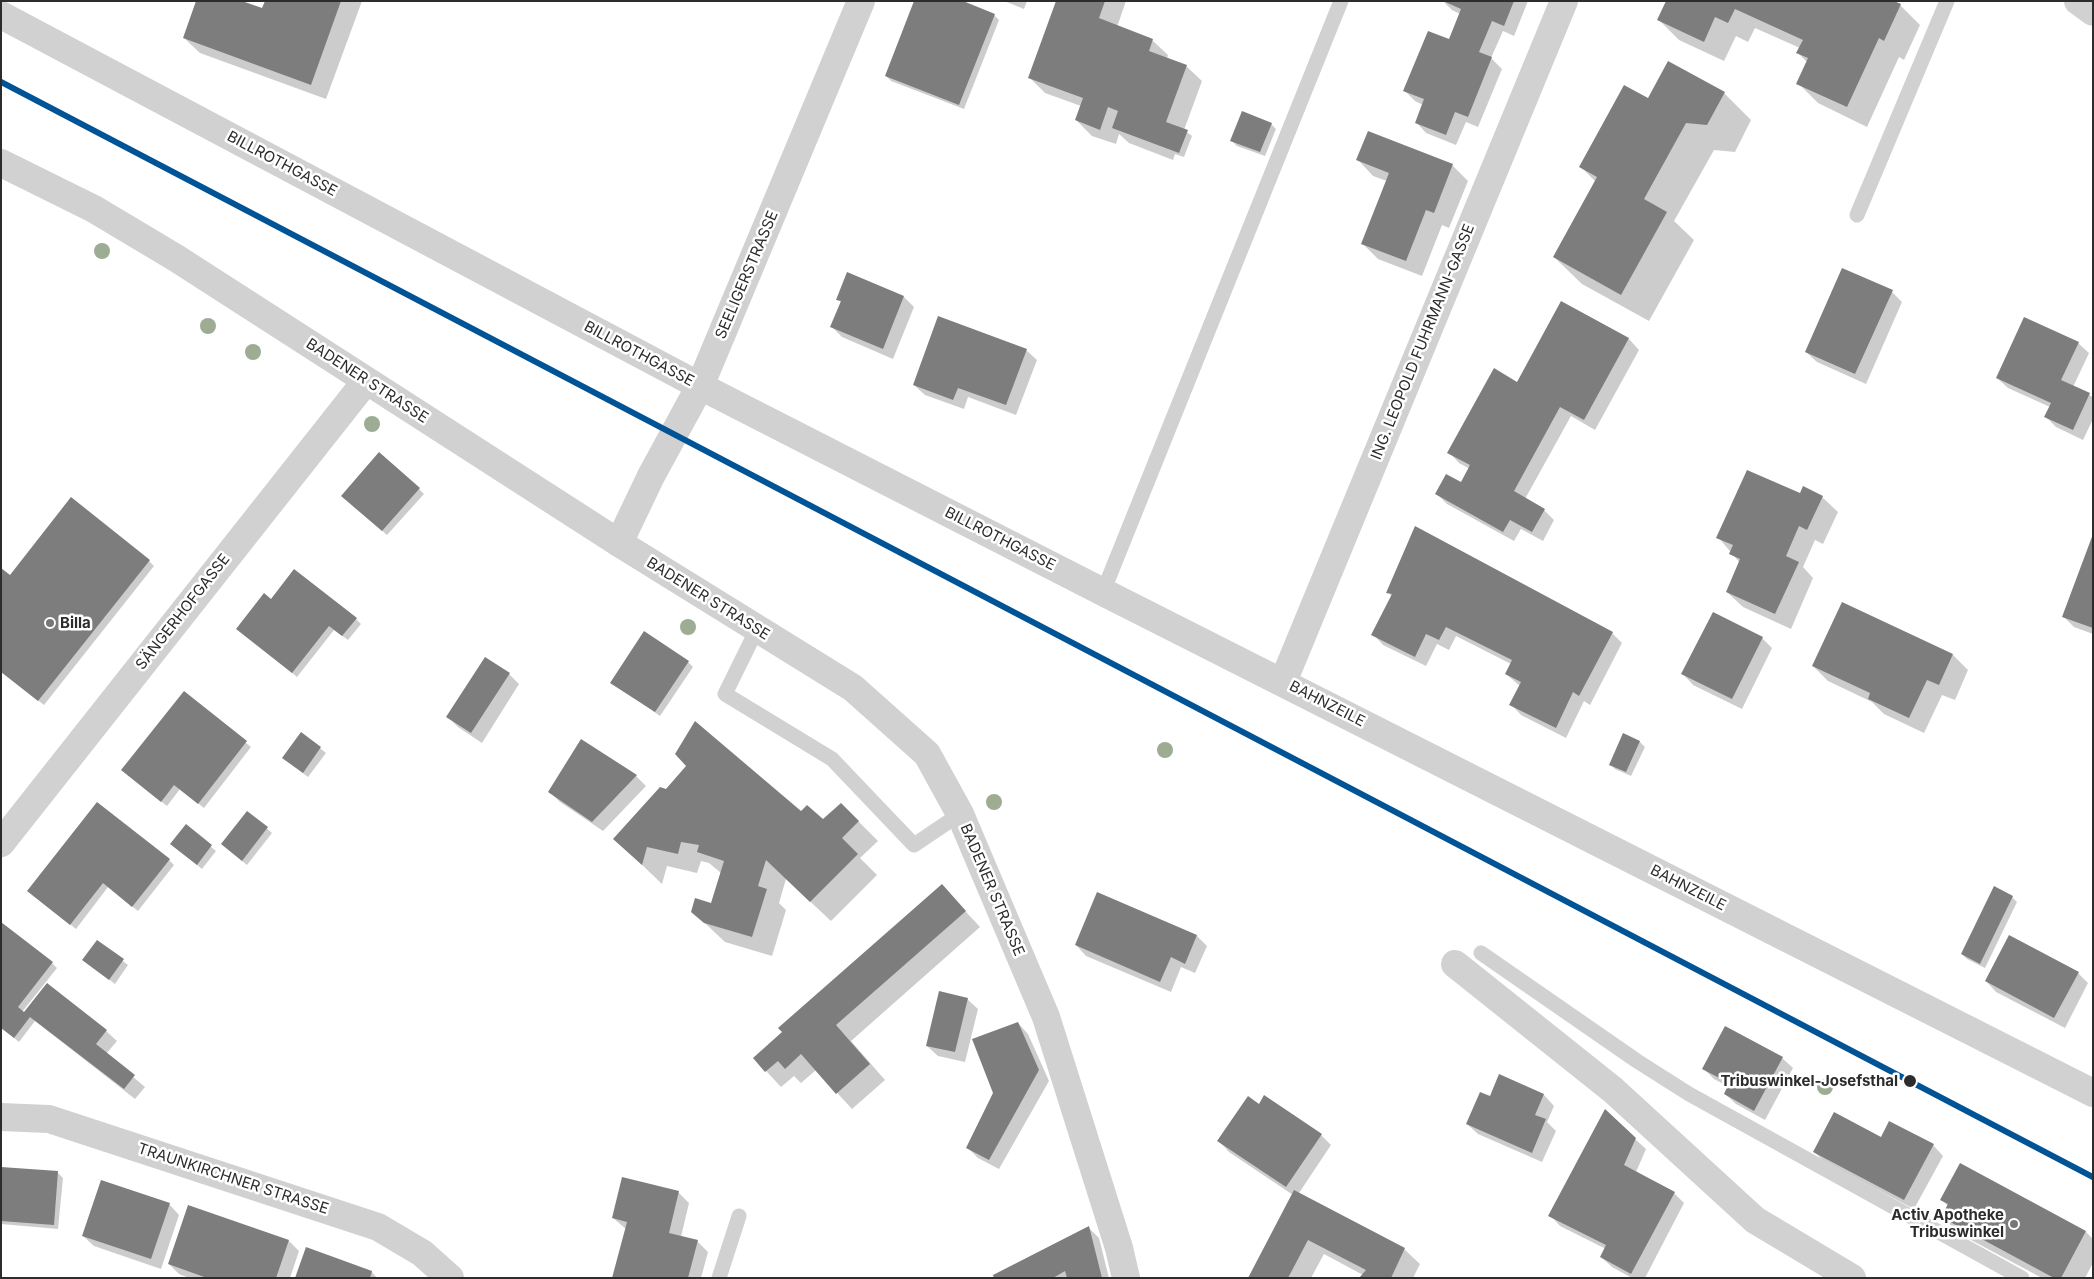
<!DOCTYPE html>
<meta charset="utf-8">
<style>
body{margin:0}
#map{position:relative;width:2094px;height:1279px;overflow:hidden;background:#fff;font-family:Inter,sans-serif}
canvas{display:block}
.frame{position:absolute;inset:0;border:2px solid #2c2c2c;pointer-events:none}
</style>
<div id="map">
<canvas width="2094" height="1279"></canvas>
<div class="frame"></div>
</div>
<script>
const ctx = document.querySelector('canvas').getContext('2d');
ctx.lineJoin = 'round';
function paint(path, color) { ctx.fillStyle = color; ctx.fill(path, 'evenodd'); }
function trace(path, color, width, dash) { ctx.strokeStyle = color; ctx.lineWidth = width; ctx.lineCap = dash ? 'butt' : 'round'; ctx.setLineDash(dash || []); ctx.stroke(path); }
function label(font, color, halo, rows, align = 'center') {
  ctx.font = font + ' Inter,sans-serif'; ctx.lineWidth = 5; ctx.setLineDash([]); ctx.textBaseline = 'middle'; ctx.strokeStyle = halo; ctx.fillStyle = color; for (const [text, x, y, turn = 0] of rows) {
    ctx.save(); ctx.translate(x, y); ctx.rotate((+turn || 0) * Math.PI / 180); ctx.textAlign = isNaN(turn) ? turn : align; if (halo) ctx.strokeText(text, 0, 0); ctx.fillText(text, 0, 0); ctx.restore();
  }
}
const shadow = new Path2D(`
 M266,1h96l-36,98 -126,-46 -16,-15 79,-28z
 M1004,1h23l-3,8z
 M1058,1h68l-9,26 35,13 16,15 -1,4 19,7 16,15 -18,49 8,6 -8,21 -9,-3 -2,6 -44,-17 -10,-9 -3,10 -24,-8 -16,-16 5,-14 -36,-13 -16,-16z
 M1443,1h85l-14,35 -11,-5 -12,27 11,11 -24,58 -12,-5 -10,23 -30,-12 -10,-11 7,-17 -8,-4 -10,-10 44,-50 11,-27 -8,-4z
 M1668,1h223l9,4 20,20 -16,35 -5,-3 -32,70 -49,-24 -20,-20 10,-20 -10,-10 2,-5 -45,-20 -7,14 -12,-6 -12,25 -45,-21 -20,-20z
 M994,15l5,5 -35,89 -73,-28 -5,-5z
 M1724,93l27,27 -16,32 -21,-2 -40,71 20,19 -45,81 -67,-37 -28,-27 42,-75 -15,-15 67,-67z
 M1271,124l5,5 -11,27 -28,-10 -5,-5z
 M1358,160l94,5 16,16 -19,47 -7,-3 -20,51 -44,-17 -16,-16 25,-62 -14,-5z
 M1892,292l10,10 -36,82 -49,-22 -11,-10z
 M904,297l10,10 -21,52 -51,-22 -10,-10 10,-24 -4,-4z
 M1562,303l67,36 10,11 -44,80 -24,-14 -46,83 19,11 10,10 -11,21 -22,-12 -7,12 -67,-37 -10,-10 25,-10 8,-15 -11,-6 -10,-11 69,-69z
 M2078,343l11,10 -16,34 20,10v22l-10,21 -27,-13 -10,-10 4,-10 -42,-19 -11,-10z
 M1026,350l11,10 -21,55 -48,-18 -4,12 -39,-14 -11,-10z
 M419,489l5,5 -37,41 -39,-34z
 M1800,495l22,2 16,15 -15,32 -8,-4 -12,27 10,11 -22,51 -48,-22 -16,-15 13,-29 -22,-26z
 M2093,537v97l-19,-7 -11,-11z
 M149,561l5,5 -110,139 -43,-34 9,-94z
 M1388,592l224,41 10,10 -32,62 -6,-4 -18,37 -45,-23 -10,-11 9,-18 -14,-12 5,-10 -55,-28 -7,14 -12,-6 -11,22 -43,-21 -10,-11 19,-37z
 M271,601l85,18 5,5 -13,16 -14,-10 -37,47 -59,-48z
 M1842,603l111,52 15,15 -13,30 -13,-5 -18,38 -40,-19 -12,-12 -44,-21 -15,-15z
 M1762,638l10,10 -30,61 -49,-24 -10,-11z
 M688,662l5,5 -33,49 -49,-34z
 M509,674l10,10 -37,59 -24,-16 -11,-11z
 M184,693l67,54 -47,61 -24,-19 -13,17 -39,-31z
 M301,733l25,20 -18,24 -25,-19z
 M1624,735l16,7 5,5 -14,29 -16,-7 -5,-5z
 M636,776l10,10 -43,45 -43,-29 -10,-10z
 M841,804l37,37 -18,17 17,17 -46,46 -45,-42 -7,24 7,7 -14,46 -47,-14 -33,-31 20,-7 9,-31 -12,-10 -8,-2 -4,12 -30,-7 -5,18 -47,-45 186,-27 22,9z
 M248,812l24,21 -25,32 -25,-21z
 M186,826l30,25 -14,18 -31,-25z
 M169,860l5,5 -36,46 -30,-24 -32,42 -42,-34z
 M942,886l38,41 -129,114 34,39 -33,29 -36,-39 -15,13 -7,-7 -13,11 -27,-29z
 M2012,897l5,5 -32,66 -18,-9 -5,-5z
 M1197,936l10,10 -12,27 -14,-6 -10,25 -85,-36 -10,-11z
 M97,941l31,24 -13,19 -31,-24z
 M52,963l5,5 -35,44 8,4 76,15 11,10 -11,13 39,33 -10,12 -100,-78 -16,21 -18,-15z
 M2078,973l10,10 -23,45 -69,-36 -10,-11z
 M967,999l11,10 -13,53 -27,-6 -11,-10z
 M1018,1023l10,11 21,47 -50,88 -21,-11 -11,-11 27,-54z
 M1782,1058l11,10 -28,52 -29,-16 -11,-10 4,-7 -15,-8 -10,-10z
 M1544,1095l10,11 -7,16 9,9 -14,31 -64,-28 -11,-10 23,-26z
 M1259,1105l62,30 10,10 -32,48 105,56 16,15 -7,14h-52l2,-3 -39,-21 -13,24h-60l42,-83 -64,-43 -10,-11z
 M1635,1139l11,10 -10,23 38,21 10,10 -39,75h-13l-20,-11 -11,-10 5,-8 -46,-23 -10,-11z
 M1881,1139l52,6 10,11 -29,53 -89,-47 -11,-10z
 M1961,1165l125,67 7,7v24l-8,15h-43l-84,-45 -15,-16 5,-11 -6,-6z
 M1,1168l57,5 5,5 -5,51 -57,-5z
 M678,1192l11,11 -8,34 16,4 11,11 -7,26h-87l12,-49 -13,-11z
 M169,1204l10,11 -18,54 -67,-23 -11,-10z
 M1089,1228l10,10 10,40h-113z
 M289,1241l10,10 -9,27h-101l-10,-4 -10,-10z
 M372,1272l5,6h-80z`);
const building = new Path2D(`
 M196,1h46l20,7 3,-7h76l-30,84 -128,-47z
 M914,1h49l32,13 -36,91 -74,-29z
 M1056,1h49l-6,17 54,21 -4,12 38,14 -21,57 22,8 -9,23 -67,-25 6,-17 -10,-4 -8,23 -25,-10 8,-22 -55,-20z
 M1443,1h71l-10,25 -12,-5 -13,31 13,5 -24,60 -13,-5 -9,23 -31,-12 9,-24 -21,-8 25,-60 21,8 12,-30z
 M1666,1h228l7,3 -17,37 -5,-3 -32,69 -51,-23 12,-26 -12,-5 7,-13 -68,-31 -7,14 -13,-6 -11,25 -47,-22z
 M1668,61l57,31 -18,33 -21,-2 -42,76 23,13 -46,83 -68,-38 44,-80 -18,-10 45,-82 24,13z
 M1242,111l30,12 -12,29 -30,-11z
 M1368,131l85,33 -19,49 -8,-3 -20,51 -45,-17 28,-71 -33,-13z
 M1842,268l51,22 -38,84 -50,-22z
 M847,272l57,24 -21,53 -53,-22 11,-26 -5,-1z
 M1561,301l68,37 -45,82 -24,-13 -46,84 31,18 -13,23 -22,-12 -7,12 -68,-38 11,-20 15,8 9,-17 -23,-12 47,-85 23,14z
 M938,316l89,33 -21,56 -48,-17 -5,12 -40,-15z
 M2024,317l55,25 -18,38 29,13 -17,37 -29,-13 7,-14 -55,-25z
 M379,452l41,36 -38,43 -41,-35z
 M1747,470l53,23 3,-7 20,10 -16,34 -8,-4 -13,30 13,6 -24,52 -49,-22 14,-33 -11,-5 4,-9 -17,-7z
 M71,497l79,63 -112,141 -37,-29v-104l9,7z
 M1415,526l198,106 -34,64 -6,-4 -17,36 -47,-23 12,-23 -16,-8 7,-14 -66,-33 -7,13 -13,-6 -11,23 -44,-22 21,-41 -6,-1z
 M2093,534v94l-31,-11z
 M294,569l63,49 -15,18 -13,-10 -37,47 -56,-44 28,-36 7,6z
 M1842,602l111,52 -14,31 -12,-5 -18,38 -41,-19 2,-6 -58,-27z
 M1713,612l50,25 -31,62 -51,-25z
 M644,631l45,30 -34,51 -45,-29z
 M485,657l25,16 -39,60 -25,-16z
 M184,691l63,50 -49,63 -24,-19 -13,17 -40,-32z
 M695,721l106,90 6,-6 16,14 18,-16 18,18 -17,17 16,16 -48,48 -44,-42 -8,26 9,3 -15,48 -48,-14 -13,-11 4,-14 16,5 13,-42 -27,-9 2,-7 -18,-3 -3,12 -31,-7 -5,18 -29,-26 47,-52 6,2 20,-23 -11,-12z
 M301,732l20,15 -18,26 -21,-15z
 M1623,733l17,8 -14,31 -17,-7z
 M581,739l56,36 -45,47 -44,-30z
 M97,802l73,57 -38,48 -29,-24 -33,42 -43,-34z
 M247,811l21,16 -26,34 -21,-17z
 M186,824l26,21 -15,20 -27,-21z
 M942,884l24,27 -130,114 34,39 -34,30 -35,-40 -16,15 -7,-8 -13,11 -12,-14 29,-26 -4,-4z
 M1994,886l19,10 -33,68 -19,-10z
 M1097,892l100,43 -12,29 -14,-7 -11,25 -85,-37z
 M1,922l52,40 -35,45 6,5 23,-29 60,47 -11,14 39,31 -11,14 -94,-72 -16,21 -13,-10z
 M2009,935l70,37 -25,46 -69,-37z
 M97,940l27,19 -15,21 -27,-20z
 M939,991l29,7 -13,54 -29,-6z
 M1018,1022l21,48 -50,90 -23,-12 27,-55 -21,-54z
 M1725,1026l58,31 -29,54 -30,-17 5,-11 -27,-14z
 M1499,1074l45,20 -9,21 11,4 -14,34 -66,-29 14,-32 10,4z
 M1264,1095l58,39 -36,53 -69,-46 31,-45 11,8z
 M1605,1109l31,29 -12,27 51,27 -44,82 -31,-17 6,-12 -58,-29z
 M1834,1112l47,25 8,-16 45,23 -30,56 -91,-48z
 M1960,1163l126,68 -25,47h-7l-113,-61 7,-13 -8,-4z
 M1,1167l57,4 -4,54 -53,-4z
 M622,1177l57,14 -10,42 29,7 -10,38h-76l15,-56 -15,-4z
 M101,1180l69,23 -19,56 -69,-23z
 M1294,1190l111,58 -14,30h-32l7,-8 -58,-30 -20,38h-40z
 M188,1205l101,35 -13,38h-69l-39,-14z
 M1089,1226l13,52h-35l-2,-7 -12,7h-59l-1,-3z
 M306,1247l66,24 -2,7h-75z`);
const service = new Path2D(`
 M1857,215l90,-214
 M1103,592l238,-591
 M757,629l-32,65 107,65 82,86 46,-31
 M1481,953l156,108 52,33 333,184
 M719,1278l20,-62`);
const minor = new Path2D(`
 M2078,1l15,11
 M1,15l699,371 403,206 990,501
 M619,543l32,-67 49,-90 161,-385
 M1283,682l281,-681
 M1,843l365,-462
 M1455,964l158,126 142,130 97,58
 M1,1117l48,2 329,108 44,26 28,25`);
const tertiary = new Path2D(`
 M1,163l93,46 82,49 443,285 234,145 74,66 33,60 86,203 73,231 7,30`);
const rail1 = new Path2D(`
 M1,82l2092,1095`);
const trees = [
 [102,251],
 [208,326],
 [253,352],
 [372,424],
 [688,627],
 [1165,750],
 [994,802],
 [1825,1087]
];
const markers = [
 [50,623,5,"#767676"],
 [1910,1081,7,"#2c2c2c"],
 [2014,1224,5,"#767676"]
];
const streetNames = [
 ["BILLROTHGASSE",282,164,28],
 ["SEELIGERSTRASSE",747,275,-67],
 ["ING. LEOPOLD FUHRMANN-GASSE",1423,342,-68],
 ["BILLROTHGASSE",639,354,28],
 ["BADENER STRASSE",367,381,33],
 ["BILLROTHGASSE",1000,539,27],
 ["BADENER STRASSE",708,599,32],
 ["SÄNGERHOFGASSE",183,612,-52],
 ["BAHNZEILE",1327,704,27],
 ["BAHNZEILE",1688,888,27],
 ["BADENER STRASSE",992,890,67],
 ["TRAUNKIRCHNER STRASSE",233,1179,18]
];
const poiNames = [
 ["Billa",60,623],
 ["Activ Apotheke",2004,1215,"right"],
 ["Tribuswinkel",2004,1232,"right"]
];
const stopNames = [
 ["Tribuswinkel-Josefsthal",1898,1081]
];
paint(shadow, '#0003');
paint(building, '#7d7d7d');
trace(service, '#d1d1d1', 15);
trace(minor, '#d1d1d1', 28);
trace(tertiary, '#d1d1d1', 28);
trace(rail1, '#005395', 6);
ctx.fillStyle = '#9eac93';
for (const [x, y] of trees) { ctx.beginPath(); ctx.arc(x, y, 8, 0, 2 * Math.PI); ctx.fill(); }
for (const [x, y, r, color] of markers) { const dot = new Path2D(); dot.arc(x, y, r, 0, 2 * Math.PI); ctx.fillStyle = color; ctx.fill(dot); trace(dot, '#fff', 2); }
label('15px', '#2c2c2c', '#fff', streetNames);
label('bold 15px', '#2c2c2c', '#fff', poiNames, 'left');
label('bold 15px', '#2c2c2c', '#fff', stopNames, 'right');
</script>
